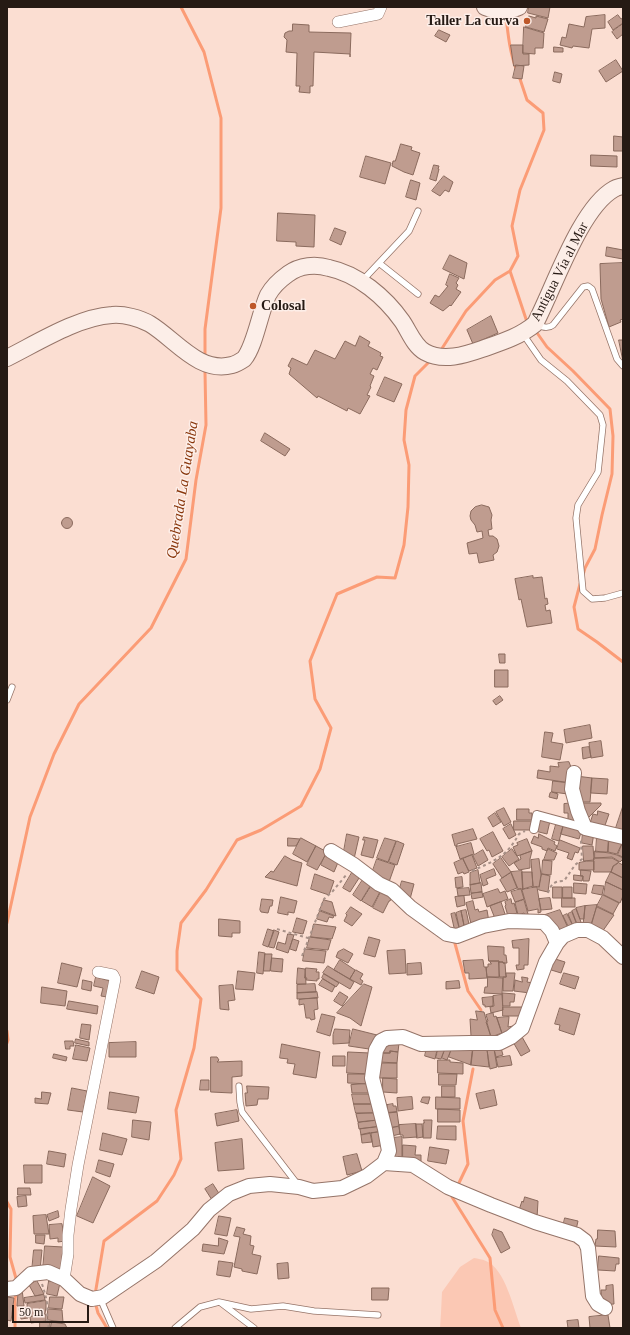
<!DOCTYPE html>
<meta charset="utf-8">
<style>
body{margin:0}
#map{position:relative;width:630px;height:1335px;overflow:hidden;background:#fbded2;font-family:"Times New Roman",serif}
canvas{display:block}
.frame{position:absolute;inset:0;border:8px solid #261a14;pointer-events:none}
.scale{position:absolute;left:12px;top:1305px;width:77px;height:18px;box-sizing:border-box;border:2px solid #261a14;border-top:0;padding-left:5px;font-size:12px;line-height:14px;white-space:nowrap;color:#261a14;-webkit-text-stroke:3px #fdeee8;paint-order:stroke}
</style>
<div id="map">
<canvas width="630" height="1335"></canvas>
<div class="frame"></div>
<div class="scale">50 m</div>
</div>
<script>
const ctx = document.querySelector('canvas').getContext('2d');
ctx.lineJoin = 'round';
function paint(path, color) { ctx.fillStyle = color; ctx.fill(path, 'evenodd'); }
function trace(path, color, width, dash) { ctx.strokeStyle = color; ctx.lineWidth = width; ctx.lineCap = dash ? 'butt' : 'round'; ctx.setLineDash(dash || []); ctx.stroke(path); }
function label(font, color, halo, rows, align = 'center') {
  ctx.font = font + ' "Times New Roman",serif'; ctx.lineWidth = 3; ctx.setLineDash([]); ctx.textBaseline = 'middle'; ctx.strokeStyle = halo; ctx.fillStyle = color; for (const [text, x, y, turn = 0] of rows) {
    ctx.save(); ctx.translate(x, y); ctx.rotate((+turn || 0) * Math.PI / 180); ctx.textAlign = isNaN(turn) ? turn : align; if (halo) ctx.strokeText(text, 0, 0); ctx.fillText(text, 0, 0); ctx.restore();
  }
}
const green = new Path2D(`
 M474,1258c4,1 8,1 12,3 19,7 28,49 35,67h-81l1,-15 1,-21 18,-25z`);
const stream = new Path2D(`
 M181,7l23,45 17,66v90l-16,121v29
 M506,16c2,19 4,38 11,55
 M510,271l16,48 3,4
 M535,330l12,17 26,24 37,38 3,27 -1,38 -10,41 -7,34 -10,19 -2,7
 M441,350l25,-39 29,-31 15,-9 8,-15 -6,-30 8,-36 24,-60 -1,-17 -16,-13 -8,-24
 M580,584l-6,23 4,22 19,13 26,20
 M7,923l23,-106 24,-63 25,-50 72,-76 35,-69 10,-79 10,-55 -1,-53
 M454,940l14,51 13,19
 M7,1031l1,9 -1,3
 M457,1187l11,-23 -5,-43 10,-52
 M452,1197l38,61 5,52 8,18
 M7,1202l4,7 -1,48 7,25
 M95,1295l9,-54 53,-40 17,-26 7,-16 -5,-49 18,-62 7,-49 -24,-29v-19l4,-28 25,-33 31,-50 24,-10 40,-24 19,-37 11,-41 -16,-29 -5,-38 27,-67 40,-17 18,1 9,-33 4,-38 1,-42 -5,-25 2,-30 9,-34 14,-14
 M95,1302l3,11 9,15
 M15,1328v-30l2,-6`);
const building = new Path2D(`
 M529,7h21l-2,11 -20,-5z
 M605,15v13l-13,1 -3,19 -16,-2 -1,2 -12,-3 2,-8 4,1 3,-14 15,3 2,-10z
 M618,15l3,4 2,-1v5l-10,7 -5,-8z
 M529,16l7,2v-2l12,3 -4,13 -18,-5z
 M293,24l16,1v7l42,1 -1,24v-3l-36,-2 -1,34h-3v7l-11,-1 1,-6h-4l1,-33 -11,-1 1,-12 -3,-3 1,-4 4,-2h3z
 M623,24v10l-6,5 -5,-7z
 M524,27l20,6 -1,15h-8v6l-12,-1z
 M439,30l11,5 -4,7 -11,-6z
 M511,45h12v9h6v11l-15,1z
 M554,47l9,1v4h-9z
 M616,60l7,11 -17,11 -7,-11z
 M516,65l8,1 -2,13 -9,-1z
 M555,72l7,2 -2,9 -7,-2z
 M614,136l9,1v14h-9z
 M401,144l11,3 -1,3 9,3 -7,22 -9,-3 -12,-6 1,-5h2z
 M591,155l26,1v11l-26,-1z
 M366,156l25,7 -6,21 -25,-7z
 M434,165l5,1 -1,3h1l-3,12 -6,-2z
 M444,176l9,6 -4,10 -4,-2 -5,6 -8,-5z
 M411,180l9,3 -4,17 -10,-3z
 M278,213l37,2 -1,32 -18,-1v-4l-19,-1z
 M335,228l11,4 -5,13 -11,-5z
 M607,247l16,3v9l-17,-3z
 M450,255l17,8 -3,16 -21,-10z
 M623,263v56l-3,1 1,2 -12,5 -8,-28 -1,-35z
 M450,274l9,4 -3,5 2,2 -2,4 5,3 -10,14 -1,-1 -7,6 -13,-8 5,-8 4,2 9,-11 -2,-1z
 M491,316l7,17 -25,11 -6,-14z
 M360,336l10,6 -2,4 13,7 -1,3 3,1 -6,13 -4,-2 -3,6 4,2 -4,10 1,1 -4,8 3,1 -10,18 -12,-6 -1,3 -29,-15 -1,2 -28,-24 2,-6 -3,-2 4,-8 15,7 8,-15 20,9 10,-18 10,5z
 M619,340h4v21z
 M385,377l17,7 -8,18 -17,-7z
 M265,433l25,16 -5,7 -24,-15z
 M482,505l7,2 3,8 -1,5 1,9 -4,1 1,6h4l4,3 2,7 -2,6 -4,3 1,5 -15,3 -2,-10 -8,1 -2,-11 16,-5 -1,-7 -5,1 -2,-7 -4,-5 -1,-4 1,-5 4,-4z
 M61.5 523a5.5 5.5 0 1 1 11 0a5.5 5.5 0 1 1-11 0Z
 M533,576v2l9,-1 3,22 2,-1 1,6 -3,1 1,6 4,-1 2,13 -25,4 -6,-28 -2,1 -4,-21z
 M499,654h6v9h-5z
 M495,670h13v17h-13z
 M500,696l3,4 -7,5 -3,-4z
 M590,725l2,13 -26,5 -2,-13z
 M545,732l8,1 -2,9 12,2 -3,16 -18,-3z
 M601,741l2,15 -12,2 -2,-15z
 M589,747l2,10 -8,2 -1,-11z
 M569,762l4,10 -2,11 -34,-5 1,-8 12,2v-6l9,1 -1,-4z
 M576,776l16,2 -2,24h-12z
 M592,778l16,1 -1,15 -16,-1z
 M553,781l17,2 -2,11 -16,-2z
 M552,792l6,2 -1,5 -8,-2 1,-4z
 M574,803l6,22 -12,-2v-10h-4v-9z
 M579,803h22v2l-17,17z
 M623,806v27l-8,-2z
 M504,808l7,14 -7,4 -8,-14z
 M517,809h12v4h3v7h-15z
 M598,811l11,3 -6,17 -14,-5 4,-12 4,1z
 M495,813l6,9 -8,5 -5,-9z
 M538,818l12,3 -3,13 -12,-3z
 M514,821h19v9h-19z
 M557,821l7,2 -5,18 -7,-2z
 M511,824l5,11 -7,4 -6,-10z
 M564,824l18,5 -3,10 -18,-5z
 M473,829l4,10 -20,5v2h-2l-3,-11z
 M493,832l10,19 -11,6 -3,-7 -2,1 -7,-12z
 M583,832l11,1 -2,12 -10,-2z
 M347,834l12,3 -5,22 -11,-2z
 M539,834l16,8 -1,2 3,2 -2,5 -7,-3 -1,3 -5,-2v-2l-11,-4 3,-7 4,2z
 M597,836h12l-1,16h-12z
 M609,836l14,5 -6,13 -9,-2z
 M364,837l14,3 -5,18 -12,-3 4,-15h-2z
 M288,838l12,1 -4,7h-8z
 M301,838l15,8 -9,16 -14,-8z
 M385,838l11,3 -8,21 -11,-4z
 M527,839l5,12 -15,5 -4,-9 5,-2 -1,-2z
 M560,840l20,8 -2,5 -3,-1 -3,8 -5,-2 2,-5 -12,-4z
 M397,841l7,3 -7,21 -8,-3z
 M623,842v15l-5,-2z
 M471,843l3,11 -14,5 -4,-12z
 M316,846l11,6 -10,18 -10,-5z
 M583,846h10l1,14 -10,1z
 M512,849l7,10 -10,7 -7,-9z
 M548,849l9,4 -3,7h-10z
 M483,850l5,10 -10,6 -5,-10z
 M532,851l-2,8v9l-11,2 -5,-7 7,-4 -1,-3z
 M595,851l14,2 8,2 6,3v1l-3,3 -8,-5 -17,1z
 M326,854l13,6 -5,12 -13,-7z
 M472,855l5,13 -8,3 -6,-12z
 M285,856l7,4 10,3 -5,23 -32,-9 6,-6 2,1z
 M501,858l10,14 -9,6 -9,-14z
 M594,858h18l7,4 -6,4 -2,6h-17z
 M377,859l18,6 -6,17 -18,-6z
 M463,859l6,13 -5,2 -1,-2 -5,2 -4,-11z
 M539,859l2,16 -2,12h-6l-2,-27z
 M543,860l9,1 -1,14 -9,-1z
 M587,861h7v9h-15v-7z
 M619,863l4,2v13l-12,-6 2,-5z
 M494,869l2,6 -10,4 2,5 -5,2 -3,-11z
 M478,870l2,13 -10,2v-12z
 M581,870l10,1 -2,10h-6v-5h-2z
 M353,871l8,4 -11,17 -7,-4z
 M522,871l1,18h-5l-7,-17z
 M522,872h10l1,14 -10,3z
 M611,872l12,6v12l-17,-8z
 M511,873l6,15 -10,4 -7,-12z
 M315,874l19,7 -5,14 -18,-6z
 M542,874l8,2 -2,16 -9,-2z
 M574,875l9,1 -1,5 -8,-1z
 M462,877l1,10 -7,1 -1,-10z
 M364,878l8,5 -11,18 -8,-6z
 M402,881l12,3 -5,19 -11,-8z
 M374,882l8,6 -10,19 -10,-6z
 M606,882l17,8v6l-3,7 -16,-8z
 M481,883l1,9 -11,1 -1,-8z
 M574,883l13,1 -1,10 -12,-1z
 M594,885l10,1 -2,9 -10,-2z
 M537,887l4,25 -3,1v-4l-10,2 -6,-21z
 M553,887h9v11h-9z
 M563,887h9v11h-9z
 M469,888l1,7 -12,1 -1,-7z
 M498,889l2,4 5,-2 3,8 -21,8 -4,-13z
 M521,889l3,10 -9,3 -4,-10z
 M381,892l11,5 -2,4h-1l-6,12 -10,-5z
 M482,892l1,5 -11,2 -1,-5z
 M603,895l16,8 -6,11 -16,-8z
 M464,896l1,9 -8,2 -2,-10z
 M281,897l16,4 -3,12 -6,-1v3l-10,-2z
 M550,898l2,11 -11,1 -2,-11z
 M562,898h13v9h-13z
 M262,899l11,1 -1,6h-2l-2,7 -7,-1 -1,-2z
 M511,899l1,5 2,-1 3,10 -9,3 -3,-10 1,-1 -1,-3z
 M324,900l8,2 4,14 -16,-6z
 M524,900l4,14 -3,1 -1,-2 -6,2 -3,-12z
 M473,901l2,9 3,-1 1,3 8,-2 2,12 -17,6 -6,-25z
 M501,902l5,15 -10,4 -6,-15z
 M597,905l-6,21 -8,-1 2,-19z
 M585,906l-1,13h-4l-4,-11z
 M351,907l11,7 -10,12 -8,-5 3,-6 -1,-1z
 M597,907l17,8 -12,17 -11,-6z
 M576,909l5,13 -4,2 -5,-13z
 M466,910l4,19 -5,1 -4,-19z
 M560,910l8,18 -11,6 -15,-18z
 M320,911l14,5 -1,2 -4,-1 -2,5 -10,-3z
 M461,911l4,19 -5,1 -4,-18z
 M572,912l5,13 -4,1 -5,-12z
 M455,913l5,18 -5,1 -4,-18z
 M567,914l6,12 -4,2 -6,-12z
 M297,918l10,3 -4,13 -10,-2z
 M219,919l21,2v12h-8v4l-13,-1z
 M314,924l22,3 -4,12 -21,-2z
 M268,929l6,2 -6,16 -5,-2z
 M274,930l5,2 -5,16 -5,-1z
 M288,934l6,1 -6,18 -12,-4 2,-7 7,2z
 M310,937l21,3 -3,10 -21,-2z
 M369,937l11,3 -5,17 -11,-3z
 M293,939l6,2 -3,10 -6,-2z
 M529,939l-1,26h-4v4l-7,1 -1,-5h3v-17h-6l-1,-7z
 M488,946l16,1v8h2l1,8h-4v-1h-4v-1h-10z
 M305,949l21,2 -2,12 -21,-2z
 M344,949l9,5 -5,9 -12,-6 2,-5z
 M405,950l1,23 -17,1 -2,-23z
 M259,952l6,1 -2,21 -6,-1z
 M265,954h7l-2,17h-6z
 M272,958l11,1 -1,13 -11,-1z
 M552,958l13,4 -4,11 -13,-4z
 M340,960l15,10 -5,9 -16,-9z
 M483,960l1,7h2l1,11 -18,1v-6h-4l-2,-12z
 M490,961h9v16h-12l-1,-10h2v-3h3z
 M499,962h4v1h2l1,14h-6z
 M62,963l20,5 -5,19 -19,-4z
 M421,963l1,11 -15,1v-11z
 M328,966l26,16 -4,7 -27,-16z
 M298,968l7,1 1,15h-9z
 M306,968l11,1 -1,3h3v7h-2v2l-11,-1 1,-2h-2z
 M356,970l7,4 -3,5 3,2 -2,4 -11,-6z
 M142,971l17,6 -5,17 -18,-6z
 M238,971l17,2 -2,17 -17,-1z
 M506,973h9l-2,18h-10v-14h3z
 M564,973l15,4 -4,12 -15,-5z
 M324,974l15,9 -3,4 -14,-9z
 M96,977l14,4 -3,16 -6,-1 2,-8 -9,-2z
 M488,977l15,1 -1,16 -18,-1 1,-6h2z
 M522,977l6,1 -1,4 6,1 -3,10 -16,-2 1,-11 7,2z
 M323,979l12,7 -3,6 -13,-7z
 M83,980l9,2 -1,9 -9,-2z
 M459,981l1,7 -14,1v-7z
 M315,984l1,8 -19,1v-8z
 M364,984l8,3 -11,39 -11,-8 -13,-5z
 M233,985l2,15 -7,1 1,9 -9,-1 -1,-23z
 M42,987l25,4 -2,15 -24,-3z
 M317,992l1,6 -21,1v-6z
 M340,992l8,5 -6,9 -8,-5z
 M503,993l12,1 -1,8h-4v4h-7z
 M502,995l1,15 -12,3 -1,-6 4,-1 -1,-10z
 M493,997v9l-8,1v-2h-2l-1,-7z
 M317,998l1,11 -4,1 1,9 -4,1 -1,-2h-4l-2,-14 -5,1v-5z
 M69,1001l29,5 -1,8 -30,-5z
 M503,1007h19v9h-19z
 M560,1008l20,6 -6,21 -15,-5 1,-5 -5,-1z
 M476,1011l8,1 7,25 -20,-1 -1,-17 7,1z
 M493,1013l1,4 2,-1 6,17 -11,4 -5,-15 2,-1 -2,-6z
 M322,1014l13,3 -5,19 -13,-4z
 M509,1017l-1,10 5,-1 -10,11 -6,-19z
 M82,1024l9,1 -2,15 -9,-2z
 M335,1029l15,1 -1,13 -16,1v-9z
 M353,1029l28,7 -8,11 -3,-1 -1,3 -20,-3z
 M521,1035l9,16 -9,5 -9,-16z
 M76,1039l13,3v4l-14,-3z
 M65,1041h8l1,5h-4v3h-4z
 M136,1042v15h-27v-14z
 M386,1043h13l-1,9 -8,-1v2h-9z
 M282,1044l38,8 -4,26 -23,-4 2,-10 -8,-1 1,-4 -8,-1z
 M76,1045l14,3 -3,13 -14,-2z
 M427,1047l10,3 -2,9 -10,-3z
 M439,1047l6,1 -4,11 -5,-1z
 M446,1048l5,2 -4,10 -5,-2z
 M452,1048l8,2 3,-2h10l-2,17 -22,-8z
 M473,1048l14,1 2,18 -18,-2z
 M501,1048l2,7 -7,2 -2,-8z
 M494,1049l3,18 -7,2 -3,-19z
 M390,1051l8,1 -1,11 -17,-1 1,-9h9z
 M348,1052l22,1v21l-23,-1z
 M54,1054l13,3 -1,4 -13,-3z
 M333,1056h12v10h-12z
 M510,1056l2,9 -14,2 -2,-9z
 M211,1057h6l2,3 -2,2 25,-1v15l-10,1v16l-21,-1z
 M438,1060h12v2l13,1v11l-25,-1z
 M379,1063h18v15h-19z
 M348,1074h22v10l-22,-1z
 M439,1074h18l-1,11h-17z
 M383,1078l14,1v14l-14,-1z
 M201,1080h8v10h-9z
 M370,1084v9h-18l-1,-8z
 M247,1086l22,1 -1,12h-10l-1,6 -11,1 -1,-13h2z
 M442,1086h13v11h-13z
 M72,1088l15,3 -4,21 -15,-2z
 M494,1090l3,15 -17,4 -4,-15z
 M42,1092l9,1 -3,11 -13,-1v-5l6,1z
 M110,1092l29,5 -3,16 -28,-4z
 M352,1094h21l2,10h-21z
 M412,1097l1,12 -15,2 -1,-13z
 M423,1097h7l-2,7 -7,-2z
 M436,1097l24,1v11h-24z
 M354,1104h22l2,9h-22z
 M393,1104v2h3l1,6 -9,1 -1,-8z
 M438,1109l22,1v12h-22z
 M237,1110l2,11 -22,5 -2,-12z
 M397,1112l2,14 -10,2 -2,-15z
 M377,1113l1,7 -20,2 -2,-8z
 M133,1120l18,2 -2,18 -17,-3z
 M380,1120v6l-21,3 -1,-6z
 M424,1120h8l-1,18h-8v-15h1z
 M416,1124h6l1,13 -6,1z
 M416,1124l1,13 -14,1v-3h-3l-1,-10z
 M438,1126h18v14l-19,-1z
 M381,1127l1,4 -21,4 -1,-6z
 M399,1127l1,7 -8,2 -1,-8z
 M383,1132l2,13 -12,2 -2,-14z
 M103,1133l24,6 -5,16 -22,-5z
 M370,1133l2,9 -10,1 -1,-8z
 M402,1137v21h-7l-2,-20z
 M242,1139l2,30 -26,2 -3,-28z
 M403,1145l13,1 -1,9h6v6l-18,-2z
 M430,1147l19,3 -3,14 -18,-3z
 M49,1151l17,3 -2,13 -17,-3z
 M357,1154l5,17 -15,4 -4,-18z
 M99,1160l15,4 -4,13 -14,-5z
 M24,1165h18v18h-17z
 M93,1177l17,9 -17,37 -16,-7z
 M213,1184l7,11 -8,5 -7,-11z
 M18,1188h12l1,7h-13z
 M26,1196l1,10 -9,1 -1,-10z
 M525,1197l13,4 -1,17 -19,-5 4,-12 1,1z
 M58,1211l1,6 -10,4 -2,-6z
 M46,1215l3,19h-15l-1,-18z
 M219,1216l12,2 -4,18 -12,-2z
 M565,1218l13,3 -2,9 -13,-3z
 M62,1224l3,17 -7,1v-4l-8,1 -1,-14z
 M237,1227l8,2 -2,5 8,2 -1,9 4,1 -2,8 9,2 -4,18 -15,-3v-2l-8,-2 6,-30 -6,-1z
 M494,1229l8,3 8,16 -9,5 -9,-18z
 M598,1230l17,1 1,16 -21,-1 1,-7h1z
 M36,1235h9l-1,9 -8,-1z
 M219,1238l9,3 -4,13 -22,-3 1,-7 15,2z
 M45,1246l18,1 -2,25 -18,-2z
 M34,1250h8l-2,20 -8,1z
 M599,1256l20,2v6h-3l-1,7 -17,-1z
 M219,1261l14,2 -3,14 -13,-2z
 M288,1263l1,15 -11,1 -1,-15z
 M37,1281l7,13 -9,2 -6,-11z
 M49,1281l11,2 -3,13 -10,-2z
 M613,1285l1,19 -12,1 -1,-15h5v-4z
 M372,1288h17l-1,12h-16z
 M22,1289l2,17h-7l1,-13z
 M44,1295l1,5 -20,3 -1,-5z
 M7,1297l7,1 -3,23 -4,-1z
 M50,1297h14l-2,12 -13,-1z
 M46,1301v6l-1,7 -17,3 -1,-13z
 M27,1308l1,10 -7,1 -2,-10z
 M48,1309l14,1 1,12 -15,-2z
 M46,1315v6l-15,2 -1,-6z
 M608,1315l2,13h-20l-1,-11z
 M578,1320l1,8h-11l-1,-7z
 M40,1322h10v6h-10z
 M52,1322l13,2 2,4h-16z`);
const path = new Path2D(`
 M472,871c24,-11 34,-14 47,-37l6,-3
 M548,893c3,-9 6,-12 16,-12l11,-16 7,-6 -1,-16v-5
 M277,929l31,9
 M302,956l22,-57 8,-7 15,-18
 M42,1284c2,6 4,12 5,19 1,9 -1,16 2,25`);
const service = new Path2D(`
 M379,263l39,31
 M362,281l47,-50 9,-20
 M537,325c6,2 11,4 16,0l30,-38 5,-1 4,3 25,70 6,7
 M523,334l18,26 26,21 33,34 3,10 -5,47 -20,33 -2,13 7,73 9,8 13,-1 18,-5
 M7,700l5,-13
 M239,1086l1,16 2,10 56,73
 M100,1298l13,30
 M221,1303l33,25
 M175,1328l25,-21 19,-5 32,7 32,-3 31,5 64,4`);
const pedestrian = new Path2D(`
 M534,829l3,-14 48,13`);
const minor = new Path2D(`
 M338,22l40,-8 3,-7
 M64,1279l4,-25v-19l3,-26 7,-44 37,-186 -2,-4 -15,-3`);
const tertiary = new Path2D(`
 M574,773l-2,16 6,22 7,17 38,9
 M331,851l23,14 25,19 13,6 19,18 36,26 10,2 26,-10 26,-5 35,1 8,9 5,12
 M384,1163l29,2 35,22 43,18 44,17 42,13 8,6 3,7 5,48 5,8 7,4
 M7,1289l9,-1 15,-14 17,-2 16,7 16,15 12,5 11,-2 53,-36 37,-32 16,-19 20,-16 20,-8 21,-2 29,3 14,4 29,-3 25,-12 17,-13 5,-12 -4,-22 -13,-51 4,-28 5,-9 6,-3 16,-1 18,7 49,-1h29l12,-6 11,-9 24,-66 11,-19 6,-7 14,-6h11l15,8 20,19`);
const secondary = new Path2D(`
 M485,7c14,5 20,6 34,0
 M7,358c30,-15 71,-41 105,-43 12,-1 28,3 38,9 25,15 49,50 82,41 4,-1 9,-4 12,-6 11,-13 16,-47 24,-64 5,-9 13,-16 20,-21 12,-9 28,-10 41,-6 29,6 56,29 73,53 7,10 12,25 23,31 18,10 40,3 57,-3 20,-7 37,-12 53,-25 19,-36 45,-116 79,-135 3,-2 6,-2 9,-3`);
const markers = [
 [527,21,4,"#be582a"],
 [253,306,4,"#be582a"]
];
const poiNames = [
 ["Taller La curva",519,21],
 ["Colosal",261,306,"left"]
];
const streetNames = [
 ["Antigua Vía al Mar",560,272,-63]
];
const waterNames = [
 ["Quebrada La Guayaba",183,490,-81]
];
paint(green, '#fbc8b4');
trace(stream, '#fb9c76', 3);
paint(building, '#bf9c8f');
trace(building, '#8a6a5d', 1);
trace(service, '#957468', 7);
trace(pedestrian, '#957468', 10);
trace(minor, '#957468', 12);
trace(tertiary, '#957468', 16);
trace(secondary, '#957468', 18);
trace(path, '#a89188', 2, [3, 3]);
trace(service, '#fff', 5.5);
trace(pedestrian, '#fff', 8);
trace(minor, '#fff', 11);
trace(tertiary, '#fff', 14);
trace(secondary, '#fceee8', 16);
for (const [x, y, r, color] of markers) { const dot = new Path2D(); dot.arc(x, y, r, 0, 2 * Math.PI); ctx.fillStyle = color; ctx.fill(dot); trace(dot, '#fdeee8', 1.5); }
label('bold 14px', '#261a14', '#fdeee8', poiNames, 'right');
label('14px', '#261a14', '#fdeee8', streetNames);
label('italic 15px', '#873409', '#fdeee8', waterNames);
</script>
